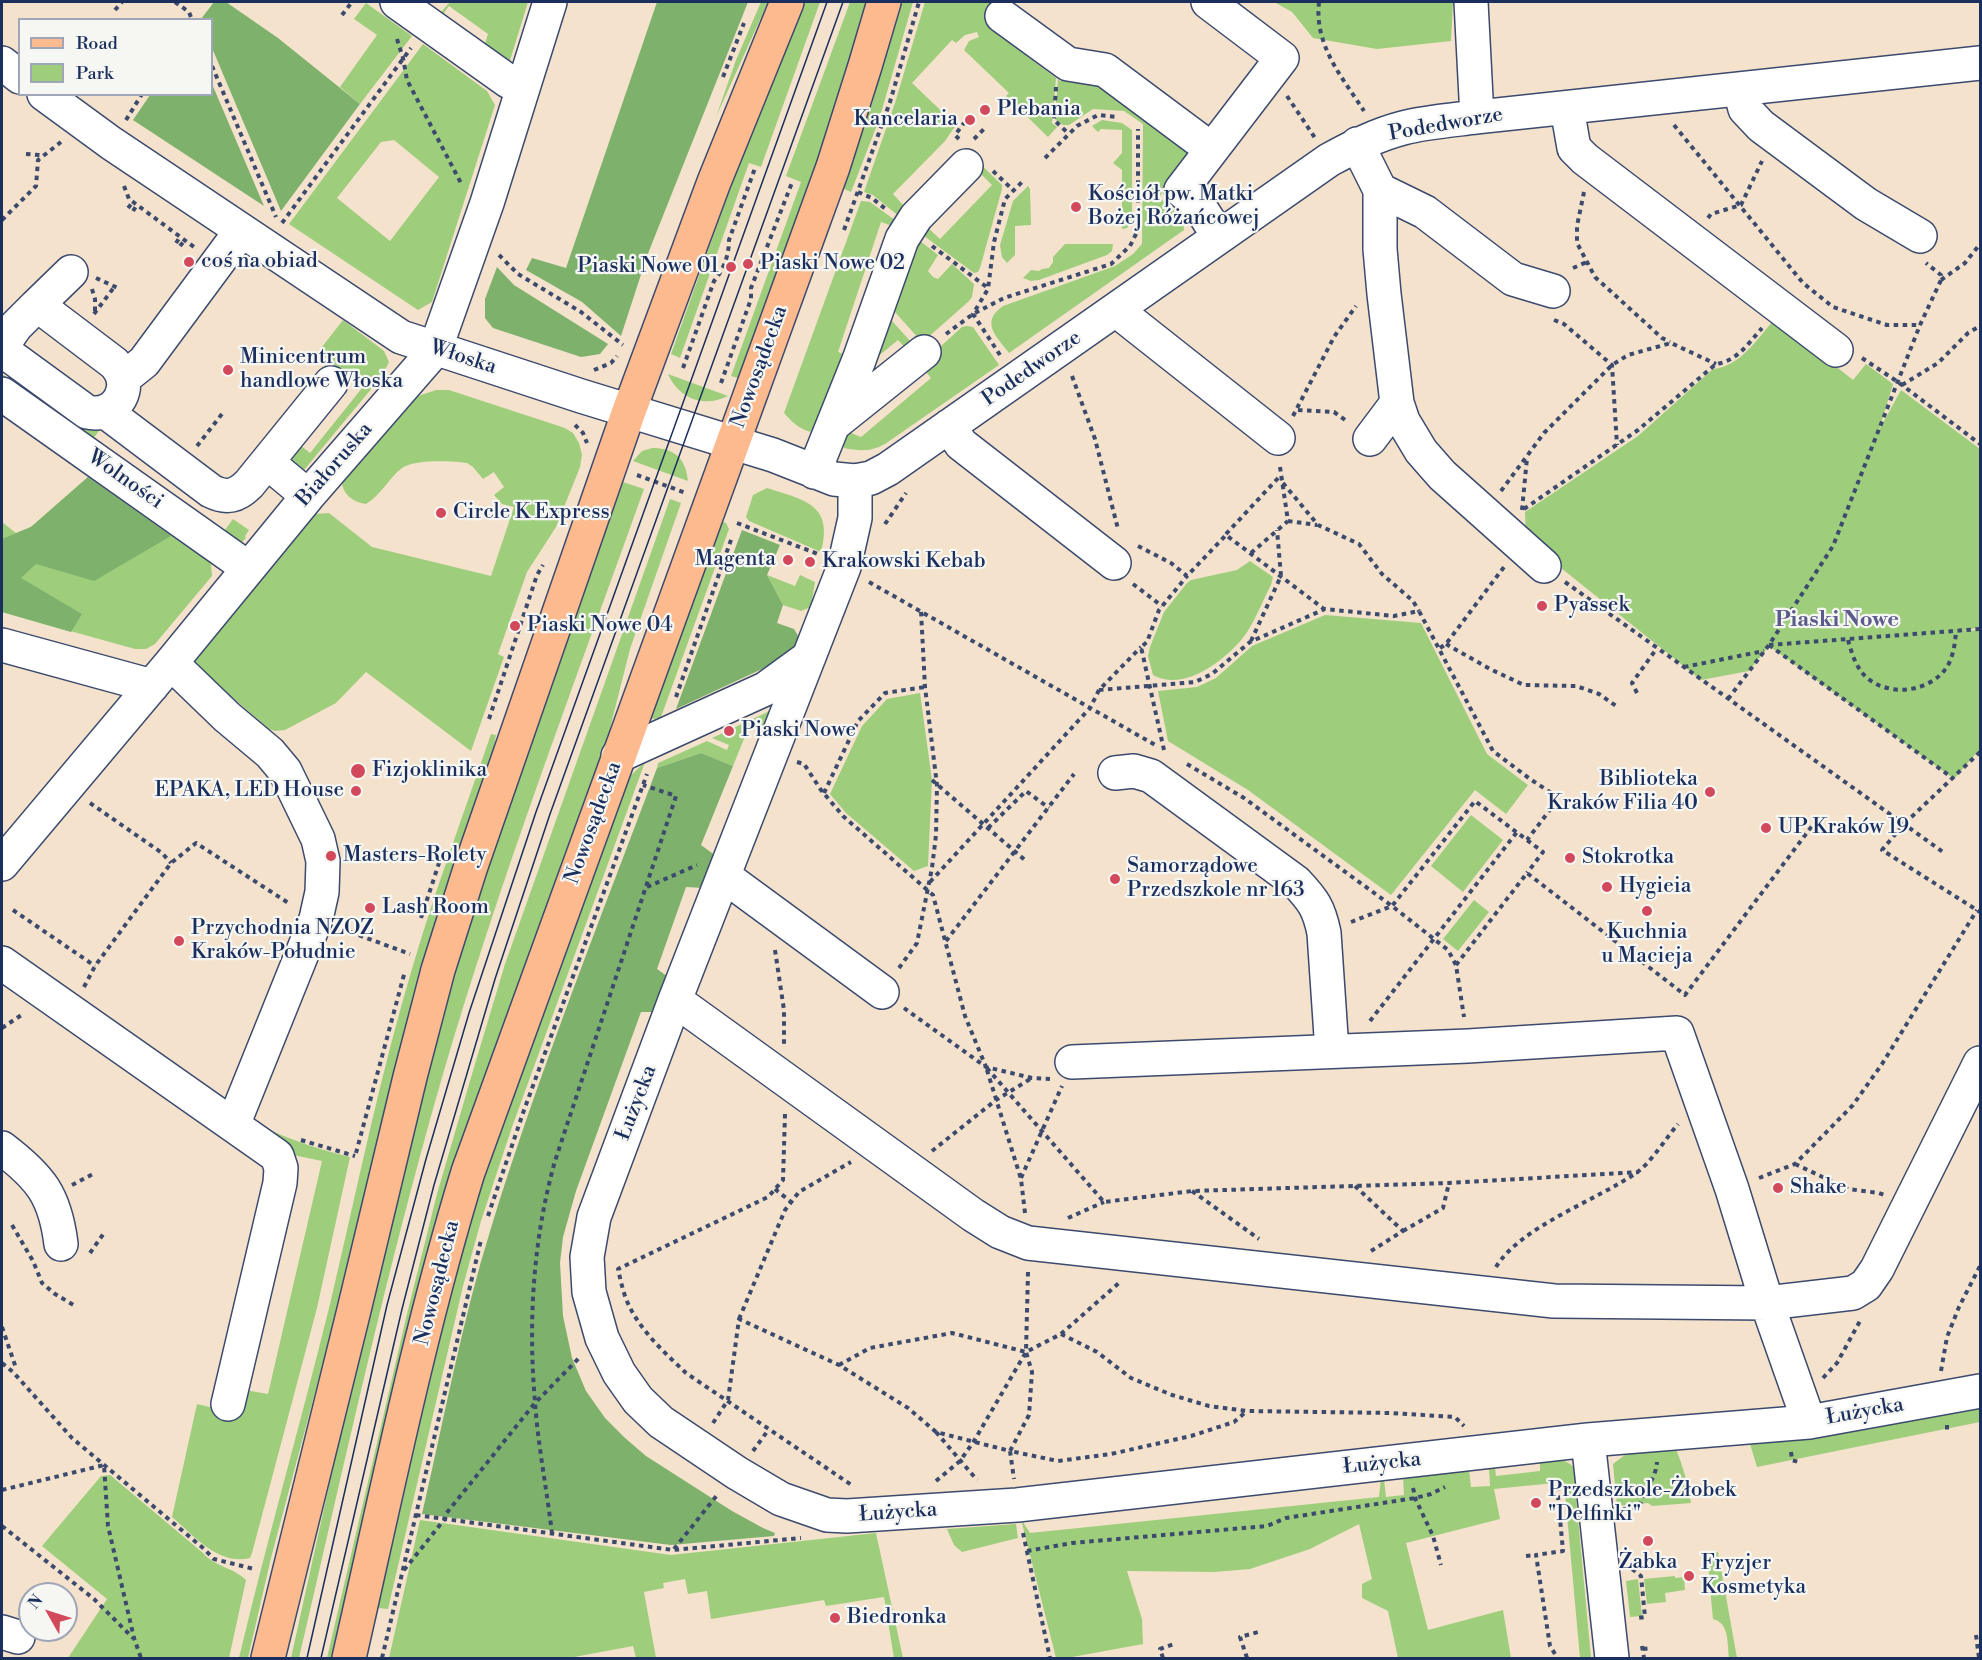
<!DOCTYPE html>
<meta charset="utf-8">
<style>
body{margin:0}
#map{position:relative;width:1982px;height:1660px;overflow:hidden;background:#f4e2cc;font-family:"Libre Bodoni",serif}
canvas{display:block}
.frame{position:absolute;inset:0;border:3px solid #1b2f5e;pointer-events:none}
.legend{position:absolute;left:18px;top:18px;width:195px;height:78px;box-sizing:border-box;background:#f6f6f2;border:2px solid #9ea6b7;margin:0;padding:8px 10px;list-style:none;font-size:18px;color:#1b2f5e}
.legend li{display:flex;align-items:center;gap:12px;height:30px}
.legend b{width:30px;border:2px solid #9ea6b7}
.north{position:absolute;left:18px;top:1582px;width:60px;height:60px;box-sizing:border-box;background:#f6f6f2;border:2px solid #9ea6b7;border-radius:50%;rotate:309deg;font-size:16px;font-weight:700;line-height:24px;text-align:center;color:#1b2f5e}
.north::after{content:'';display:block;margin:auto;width:21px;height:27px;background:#d1495b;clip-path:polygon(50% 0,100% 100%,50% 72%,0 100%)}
</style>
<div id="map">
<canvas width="1982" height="1660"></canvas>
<div class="frame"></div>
<ul class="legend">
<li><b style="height:8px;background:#fcba8e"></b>Road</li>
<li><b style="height:16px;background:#9ece7c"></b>Park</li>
</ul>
<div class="north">N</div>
</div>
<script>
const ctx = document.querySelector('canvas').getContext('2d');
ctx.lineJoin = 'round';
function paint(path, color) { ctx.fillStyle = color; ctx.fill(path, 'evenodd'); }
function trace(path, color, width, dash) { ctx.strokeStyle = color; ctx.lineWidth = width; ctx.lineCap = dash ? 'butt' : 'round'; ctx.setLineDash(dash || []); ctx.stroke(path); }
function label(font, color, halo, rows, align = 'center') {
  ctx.font = font + ' "Libre Bodoni",serif'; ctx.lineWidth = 4.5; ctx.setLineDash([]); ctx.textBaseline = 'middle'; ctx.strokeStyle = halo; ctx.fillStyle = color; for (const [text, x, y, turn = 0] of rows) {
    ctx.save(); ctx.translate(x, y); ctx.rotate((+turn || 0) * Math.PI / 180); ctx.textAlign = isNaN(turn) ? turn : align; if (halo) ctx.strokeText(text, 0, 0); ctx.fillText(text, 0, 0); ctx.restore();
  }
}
const green = new Path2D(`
 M450,2h78l-20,65 -26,-14 6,-19 -39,-28 -11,15 -3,-2z
 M761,2h7l-52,115 20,-57z
 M804,2h16l-59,165 -12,-4 -69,195 -9,-4 77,-215z
 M850,2h20l-24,86 -105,291 -10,-3 70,-194 -15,-6z
 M901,2h12l-34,118 -28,72 -9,-4 30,-85z
 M925,2h86l-20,27 65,49 -4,45 5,4 -9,10 -42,-41 3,-3 -45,-43 5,-9 10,-4 -2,-5 -12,3 -9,8 -4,-3 -40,43 44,42 -11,16 -52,53 12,13 -4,11 -28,-23 -9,-3 31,-89z
 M1274,2h179l-2,39 -74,8 -64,-11 -21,-26z
 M366,3l46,33 -52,68 -20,-17 37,-52 -23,-16z
 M423,44l64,47 8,14 -63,197 -14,8 -129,-86zM394,140l45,37 -49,64 -53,-43 44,-56z
 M1100,76l92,66 -2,14 -31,41 24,22 1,11 -175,123c-13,-17 -29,-31 -6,-47l112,-40 18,-12 9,-10 1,-120 -19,-13 -31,-2 -24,16h-6l-8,-6 3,-40 2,2z
 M1102,120l20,3 10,7v92l-5,6 -5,1v-59l-9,-7 9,-10v-23l-21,-1 -3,3 -6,-6z
 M973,157l29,28v4l-22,79 -2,4 -4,1 -54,-40 6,-7 14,13 52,-54 -19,-19z
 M1028,186l2,3 1,36 -16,1v29l-8,8 -5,-6 -2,-12 13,-44z
 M861,201l9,1 29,21 -1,5 -17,-6 -43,130 8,3 -25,70 -10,7c-12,-3 -19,-10 -27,-19z
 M915,237l23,18 -10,16 5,6 5,2 14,-15 22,20 -2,13 -4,5 -42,37 -6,1 -34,-38z
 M1065,244h48l-1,7 -5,4 -68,25 -8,1 -8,-3 8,-8 8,1 3,-2 7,-1 4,-6v-5z
 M883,311l29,32 -2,10 -12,-13 -34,28z
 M1778,315l52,40 8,13 15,12 13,-16 27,20 -14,46 22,-40 79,59v178l-17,4 17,-1v119l-26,30 -185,-133 -20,25 -48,9 -175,-140 -1,-28 113,-76 75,-67c29,-3 46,-33 65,-54z
 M343,320l41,31 5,11 -7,14 -83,100 -12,-19 8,-16 15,12 52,-65 -44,-36z
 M967,326l6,1 26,38 -114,79c-15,8 -25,7 -41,4v-18l17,7 70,-59 -11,-13 42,-38z
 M2,374l66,49 6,-7 30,8 -11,15 129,95 11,-15 16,11 -4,6 1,2 -8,8 -236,-161z
 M668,374l60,22c-24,12 -49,3 -60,-22z
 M436,390h13l116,38 8,5 6,10 3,12 -2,12 -24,60 -29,45 -29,82 6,3 -33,94 -105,-79 -30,31 -51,27 -10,1 -6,-2 -77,-66 123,-149 14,-1 43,34 119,29 23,-69 -12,-3 -8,-9 10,-8 -10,-15 -11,7 -10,-12 -6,-4c-15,-2 -52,-4 -65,5 -13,10 -21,27 -36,36 -13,-2 -24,-10 -24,-23l71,-88 5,3z
 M652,448c22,0 34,10 36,33l-55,-20 9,-10z
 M88,477l123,86 1,13 -57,68 -9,5h-11l-133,-37v-90l14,11 15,-6z
 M623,482l21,7c-70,196 -145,392 -203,592 -55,191 -97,384 -142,577h-8l49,-222 110,-456 79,-236z
 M767,488c37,12 67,16 54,64l-72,-31 -3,-4 7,-22z
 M670,499l11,4 -51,146 -26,103 -269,906h-8l80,-344 30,-120 35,-120 33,-110z
 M721,521l5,2 3,6 -68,188 -6,2 -6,-1z
 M1250,561l23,16 -2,8c-9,17 -18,41 -29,54 -19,23 -59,53 -89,36l-5,-19 2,-9 14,-35 23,-29 4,-3 46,-10z
 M767,575l28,11 5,-11 15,7 -4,25 -10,4 -18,-6z
 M1325,615l96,8 66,131 41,31 -22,29 -31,-24 -84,105 -143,-105 -80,-49 -10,-50 39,-4 19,-9 36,-32z
 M920,693l12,87 -4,86 -14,5 -68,-58 -16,-19 32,-68 25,-27z
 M776,708l-7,16 -21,5 -15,37 -32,-13 -44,15 1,-5 49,-22 20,9 2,-5 -17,-7z
 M491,734l5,1 -6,33 -88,274 -55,230 -76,286 -23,100h-9c28,-118 62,-236 91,-354 27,-114 50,-230 84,-342 23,-77 51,-152 77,-228z
 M645,762l-133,365 -31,94 -18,65 -75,323 -10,-1c35,-153 66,-307 114,-455l137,-376z
 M1471,815l32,25 -40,52 -32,-26z
 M1474,900l15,12 -31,39 -15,-12z
 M242,1116c37,20 68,31 108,41l-33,151 -65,245 -2,5c-31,8 -57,-23 -78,-41l25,-113 42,10 6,-24 23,4 54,-233 -29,-6z
 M1980,1403v19l-223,45 -7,-23 37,-5z
 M1676,1449c7,17 12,35 15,54l-39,3 -4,-3 -31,3 -4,-42 16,-12z
 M1562,1460c11,4 18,12 20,23l-7,3 16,172h-11l-16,-176 -70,7 6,30 -94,24 22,87 75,-20 8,48h-113l-10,-47 -26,-13v-14l10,-5 -13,-55 -49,25 -60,20 -36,3 -87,-1 15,48 1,25 -76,14h-11l-35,-139 9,14 349,-36 2,-19 3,1 2,18 18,-2 -1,-18 66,-7 2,17 19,-1 -1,-18 6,-1 1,9 44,-5v-9z
 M110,1475l93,78c12,14 30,14 43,27l-17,78h-161l39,-59 -65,-53 59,-70z
 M420,1520l251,35 205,-22 27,125h-9l-10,-61 -58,9 -2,-6 -113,19 -4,-28 -19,3 -3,-15 -22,4 1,5 -20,4 12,66h-20l-3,-12 -64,12h-180z
 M1016,1524l2,14 -56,14 -8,-7 -7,-16z
 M1718,1552l19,106h-8c-2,-14 1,-35 -16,-39l-3,-31 1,-1 -5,-34z
 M1675,1576v2l9,-1 1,13 -20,3 1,9 -19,2 -3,-25z
 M1638,1579l4,37 -12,1 -4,-36z`);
const forest = new Path2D(`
 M214,2h12l52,36 82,66 -79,107 -69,-163v-28l-11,-1z
 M657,2h91l-101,254 -26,80 -39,-34 -56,-32 6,-12 34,10z
 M212,84l52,122 -131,-86 17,-25 62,-1z
 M497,267l17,18 94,59 -8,10 -19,3 -88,-29 -8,-10v-19z
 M88,477l83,59 -77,45 -58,-17 -15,14 61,36 -11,18 -69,-20v-73l29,-12z
 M742,530l38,15 -13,30 16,30 -6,18 17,6 6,10 -5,10 -18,13 -101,47z
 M701,753l32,13 -32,79 15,11 -12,32 -18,-1 -29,82 14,10 -12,33h-18l-65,179 -13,46 -3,26 3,53 9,42 14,33 19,27 20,20 21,18 86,55 31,17 12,5 -1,3 -103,9 -249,-31c22,-95 40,-193 69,-286 48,-156 109,-308 166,-460z`);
const path = new Path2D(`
 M175,2l14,10 3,8
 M1319,2c-5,43 23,75 45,109
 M115,10l7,-8
 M342,15l10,-13
 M397,39l6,19 4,22 55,105
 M212,66l64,151
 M723,77l21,-54
 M1056,87l-2,33 15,14
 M1287,96l28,42
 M126,120l16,-26
 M1674,125l129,158 30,24 54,18h33
 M959,139l-4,-4 9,-12
 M974,139l10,-10
 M26,154l14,1
 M1045,158l32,-32 21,-11 20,2
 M993,171l20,19
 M124,186l5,13 65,48
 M858,192l14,6 16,13
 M1584,192l-7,34v17l18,34 67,61 8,4
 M128,208l5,-6
 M133,211l4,-6
 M1708,218l3,-4 30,-9 21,-44
 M2,220l34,-34 2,-26 23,-18
 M282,223l129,-175
 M844,230l46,-128 29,-100
 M176,243l4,-6
 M180,246l5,-6
 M932,246l56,42
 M499,255l19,19 63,38 42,33
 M1573,268l14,-6
 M96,278l24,11
 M1941,280l24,-17 15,-19
 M92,289l3,10v12
 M94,314l21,-28
 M1554,320l10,4 48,41 5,80
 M946,334l27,-20 31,-16 107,-34 19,-18 8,-16v-101
 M1000,355l-27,-41 15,-25 6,-47 11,-43 18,-18
 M1862,358l36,24 82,62
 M683,368l31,-87c10,-12 15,-26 15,-41l26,-72
 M594,370l17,-7 6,-7
 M1072,376l23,63 23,90
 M721,383l30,-84v-11l42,-108
 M1902,385l36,-22 30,-30 12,-7
 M1298,410l36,2 14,10
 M1293,416l41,-79 22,-31
 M575,425l8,8 4,10
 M197,446l25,-32
 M1280,467l8,54
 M637,475l49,18
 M1283,483l35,42 41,19 23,30 31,27 6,10
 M1501,491l43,-58 68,-68 16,-10 43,-12 45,21
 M1524,509l114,-79 78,-66c21,-3 32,-20 46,-36
 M1522,510l5,-52
 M1288,521l29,4
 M737,523l81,31
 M885,524l21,-31
 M1226,534l54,-58
 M1138,546l33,17 16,13 39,-41 98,74
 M1251,553l37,-32
 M869,582l288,164
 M1565,582l378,270
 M1133,584l29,22
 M1848,640c4,14 8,28 19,38 22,18 58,15 77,-7 9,-11 11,-26 12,-40
 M1251,641l30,-65 -4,-46
 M1446,644l44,25 34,16 52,1 23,8 20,14
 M1769,645l185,134
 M1769,645l211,-16
 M1440,648l6,-4 58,-77
 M1684,667l80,-16
 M1099,690l96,-8 17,-8 38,-32 75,-33 69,7 25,-5 74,140 37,28 29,19 -32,42
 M1637,693l-5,-10 25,-35
 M676,697l56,-160
 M1728,699l41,-54 64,-99 87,-221 21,-45v-5l-15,-12
 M489,719l48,-144 6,-10
 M1164,750l-23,-103 6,-5 12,-32 28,-34
 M1980,752l-77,73 -21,25 98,62
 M797,762l7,2 17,26 22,26 90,79 32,121 21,51
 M1187,764l57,34 148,108 56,44 8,15 8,52
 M932,780l94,81
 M824,793l34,-72 27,-28 40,-6
 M90,803l72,50 9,10
 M988,828l38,-37 23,17
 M930,882l160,-174 9,-18 42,-43
 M647,887l50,-22
 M13,910l82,56
 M421,918l20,-61
 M1351,922l41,-16 83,-105 68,51 -16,21
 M342,929l68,25
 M946,941l128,-167
 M775,950l9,60v34
 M1456,965l71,-92 158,122 133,-177
 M899,968l18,-25 15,-75 4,-33 1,-50 -12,-98 -4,-76
 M84,987l11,-21 76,-103 25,-20 94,61
 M904,1008l82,59 46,11 18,1
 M1370,1021l147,-189
 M2,1028l21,-14
 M785,1114l-2,66 -15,17 -150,72c2,9 4,18 7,27 11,31 38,55 61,77l167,113
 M301,1140l54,16
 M932,1151l64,-51 36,-22
 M356,1153l49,-182
 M1795,1164l53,25 31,4 5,2
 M1021,1178l41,-92
 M1759,1178l36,-14 58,-59 29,-41 95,-154
 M72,1185l21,-11
 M1355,1186l48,45 -32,20
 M775,1189l16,13
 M1192,1191l67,48
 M1025,1213l-4,-34 -35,-112 118,135 88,-11 257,-8 190,-11
 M488,1216l35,-103 124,-339
 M1068,1218l36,-16
 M12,1225l21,36 9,22 13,11 22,13
 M1403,1231l40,-23 6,-25
 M90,1253l14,-20
 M1496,1267c24,-40 101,-67 140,-94 13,-8 31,-36 42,-49
 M1028,1272l-2,80 6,20 -3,43 -19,36 48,10 53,-7 80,-18 43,-14 13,-11
 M739,1319l46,-109 14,-18 52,-30
 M2,1327l14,41
 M1061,1334l36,18 34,26 41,17 37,11 38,5 144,2 64,4 9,9
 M2,1363l11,9 59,66 131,110 11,11 40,10
 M839,1365l31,-17 82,-15 74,19
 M1941,1371l6,-34 12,-30 21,-41
 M1823,1378l14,-15 23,-42
 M713,1423l15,-23 11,-81 100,46 69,43 28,24 74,19 4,28
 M1947,1425v9
 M936,1432l41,48
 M753,1451l16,-22
 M1791,1452l1,8 9,3
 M936,1481l24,-20 14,-20 52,-89 35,-18 59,-52
 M1413,1488l3,12 17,36 8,29
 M2,1490l102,-25 4,61 26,112 7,20
 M1623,1509l16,-1c4,-17 17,-29 18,-46
 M416,1515l257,35 128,-12
 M2,1526l92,73 39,39
 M1023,1533l27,125
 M552,1534c-5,-44 -14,-88 -17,-132 -7,-80 -2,-163 20,-241l121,-365 -33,-11
 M674,1549l44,-55
 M1027,1551l45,-8 195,-17 19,-8 129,-20 16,-4 14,-7
 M1526,1556l10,-1
 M1632,1569l9,7 4,41 -7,1 1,2
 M404,1570l40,-50 1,-5 90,-112 45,-46
 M1976,1635l3,23
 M1642,1646l2,12
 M1643,1649l8,-1
 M1555,1654l-5,-8 -14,-91 27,-4 -6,-65
 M382,1658l99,-418
 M1163,1658l-3,-9 14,-5
 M1247,1658l-7,-21 22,-6`);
const minor = new Path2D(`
 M397,2l111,79 14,8
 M1208,2l74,56 -101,132 17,14 21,33
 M1471,2l6,115
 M1002,16l66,48 37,6 106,79
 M2,63l18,14
 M1740,90l5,19 16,17 105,78 54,32
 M44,94l67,49 290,194 180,59 192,59 61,24 21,2 16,-3 17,-9 441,-309c24,-13 47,-25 74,-32 23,-6 50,-8 74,-11l503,-54
 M1567,108l7,40 11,11 251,191
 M1357,144l23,46v59l4,45 13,109 6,18 18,30 21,24 102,91
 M1380,190l45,22 88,67 40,12
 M36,306l35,-34
 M1116,310l162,128
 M2,346l14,-20 20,-20 8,4 70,53c22,22 3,56 -27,49l-85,-62
 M124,378l20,-16 97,-131
 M2,394l246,174
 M106,412l105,79c16,8 26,5 38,-7l82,-101
 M834,424l90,-72
 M949,426l12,18 153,119
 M1370,439l27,-36
 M267,462l41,34
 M814,472l45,-112 43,-121 14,-22 50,-51
 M855,481v37l-11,49 -169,433 -81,217 -7,40 2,35 13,46 17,35 19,27 23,22 76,51 44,26 46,16 20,1 170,-11 571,-65 221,-18 171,-31
 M2,645l150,41
 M171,663l56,54 43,36 15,18 33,68 5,22 -1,31 -6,27 -83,206
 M618,756l147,-67 44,-32
 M1115,773l19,-2 17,5 145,106c17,18 23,26 28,51l8,118
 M2,864l169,-201 137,-167 127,-146 52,-147 63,-201
 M724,876l158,116
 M2,963l275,193 4,12 -1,15 -52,221
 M675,1000l298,215 27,17 28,11 526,58 213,2 86,-10 13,-8 11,-16 103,-206
 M1072,1062l396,-16 209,-13 55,156 35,114 42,119
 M2,1148c38,29 53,47 59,96
 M1588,1440l24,218
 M2,1632l16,5`);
const major = new Path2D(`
 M268,1658l86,-348 56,-233 28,-107 33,-104 158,-455 85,-229 73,-180
 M349,1658c37,-162 70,-326 119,-486l365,-1005 32,-101 19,-64`);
const tram = new Path2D(`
 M307,1658l80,-353 39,-146 43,-146 67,-201 291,-810
 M321,1658l81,-349 32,-124 61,-206 55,-165 293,-812`);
const markers = [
 [985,110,6,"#d1495b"],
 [970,120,6,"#d1495b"],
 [1076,207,6,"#d1495b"],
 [189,262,6,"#d1495b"],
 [748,264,6,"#d1495b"],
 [731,267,6,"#d1495b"],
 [228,370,6,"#d1495b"],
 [441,513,6,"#d1495b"],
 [788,560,6,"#d1495b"],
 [810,562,6,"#d1495b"],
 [1542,606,6,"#d1495b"],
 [515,626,6,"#d1495b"],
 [729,731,6,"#d1495b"],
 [358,771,8,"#d1495b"],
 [356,791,6,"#d1495b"],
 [1710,792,6,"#d1495b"],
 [1766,828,6,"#d1495b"],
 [331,856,6,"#d1495b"],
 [1570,858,6,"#d1495b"],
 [1115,879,6,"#d1495b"],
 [1607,887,6,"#d1495b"],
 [370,908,6,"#d1495b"],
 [1647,911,6,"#d1495b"],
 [179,941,6,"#d1495b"],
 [1778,1188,6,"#d1495b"],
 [1536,1503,6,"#d1495b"],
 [1648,1541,6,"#d1495b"],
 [1689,1576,6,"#d1495b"],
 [835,1618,6,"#d1495b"]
];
const poiNames = [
 ["Plebania",997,110],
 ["Kancelaria",958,120,"right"],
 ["Kościół pw. Matki",1088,195],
 ["Bożej Różańcowej",1088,219],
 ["coś na obiad",201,262],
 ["Piaski Nowe 02",760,264],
 ["Piaski Nowe 01",719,267,"right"],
 ["Minicentrum",240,358],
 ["handlowe Włoska",240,382],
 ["Circle K Express",453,513],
 ["Magenta",776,560,"right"],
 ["Krakowski Kebab",822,562],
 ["Pyassek",1554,606],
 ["Piaski Nowe 04",527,626],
 ["Piaski Nowe",741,731],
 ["Fizjoklinika",372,771],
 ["Biblioteka",1698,780,"right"],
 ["Kraków Filia 40",1698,804,"right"],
 ["EPAKA, LED House",344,791,"right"],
 ["UP Kraków 19",1778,828],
 ["Masters-Rolety",343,856],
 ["Stokrotka",1582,858],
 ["Samorządowe",1127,867],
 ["Przedszkole nr 163",1127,891],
 ["Hygieia",1619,887],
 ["Lash Room",382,908],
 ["Przychodnia NZOZ",191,929],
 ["Kraków-Południe",191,953],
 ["Kuchnia",1647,933,"center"],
 ["u Macieja",1647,957,"center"],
 ["Shake",1790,1188],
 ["Przedszkole-Żłobek",1548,1491],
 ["\"Delfinki\"",1548,1515],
 ["Żabka",1648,1563,"center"],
 ["Fryzjer",1701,1564],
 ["Kosmetyka",1701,1588],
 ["Biedronka",847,1618]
];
const streetNames = [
 ["Podedworze",1446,125,-10],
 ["Włoska",463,358,18],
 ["Nowosądecka",760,367,-70],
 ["Podedworze",1032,369,-35],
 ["Białoruska",335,465,-49],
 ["Wolności",125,480,35],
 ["Nowosądecka",594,823,-70],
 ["Łużycka",637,1103,-69],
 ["Nowosądecka",438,1283,-76],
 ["Łużycka",1865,1412,-10],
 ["Łużycka",1382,1464,-6],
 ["Łużycka",898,1513,-4]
];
const neighbourhoodNames = [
 ["Piaski Nowe",1837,621]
];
paint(green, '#9ece7c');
paint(forest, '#7eb16c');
trace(minor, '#3c4a6e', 36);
trace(major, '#3c4a6e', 36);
trace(path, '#3c4a6e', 4, [4.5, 4.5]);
trace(minor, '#fff', 33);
trace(major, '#fcba8e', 33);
trace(tram, '#1b2f5e', 1.5);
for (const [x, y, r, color] of markers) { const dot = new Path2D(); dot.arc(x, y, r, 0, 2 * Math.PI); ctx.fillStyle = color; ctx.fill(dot); trace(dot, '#f6f6f2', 2); }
label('21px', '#1b2f5e', '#f6f6f2', poiNames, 'left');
label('21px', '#1b2f5e', '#f6f6f2', streetNames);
label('bold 22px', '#5b5a8c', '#f6f6f2', neighbourhoodNames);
</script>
